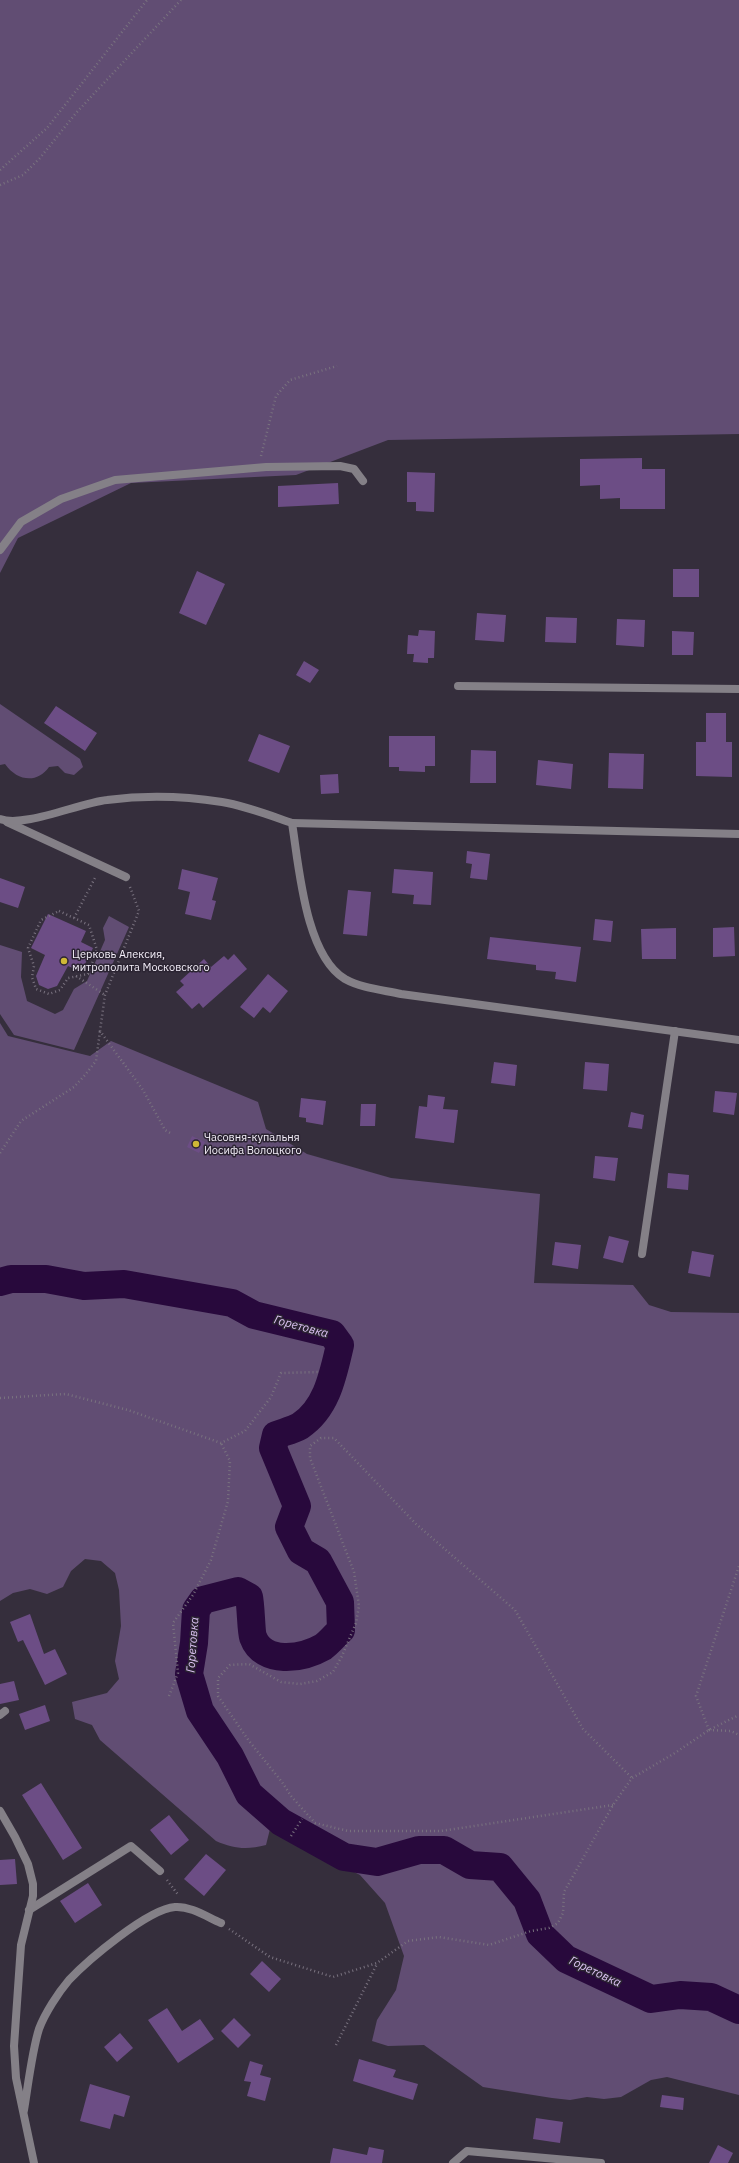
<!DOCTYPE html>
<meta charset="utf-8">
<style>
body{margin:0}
canvas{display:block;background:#352e3c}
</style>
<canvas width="739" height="2163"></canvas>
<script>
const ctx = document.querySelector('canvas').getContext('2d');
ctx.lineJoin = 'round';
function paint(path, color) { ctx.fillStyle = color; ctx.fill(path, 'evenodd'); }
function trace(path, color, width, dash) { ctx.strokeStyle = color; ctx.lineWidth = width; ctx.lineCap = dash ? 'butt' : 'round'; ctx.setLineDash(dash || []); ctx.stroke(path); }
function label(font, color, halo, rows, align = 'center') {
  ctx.font = font + ' "IBM Plex Sans",sans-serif'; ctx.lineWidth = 3; ctx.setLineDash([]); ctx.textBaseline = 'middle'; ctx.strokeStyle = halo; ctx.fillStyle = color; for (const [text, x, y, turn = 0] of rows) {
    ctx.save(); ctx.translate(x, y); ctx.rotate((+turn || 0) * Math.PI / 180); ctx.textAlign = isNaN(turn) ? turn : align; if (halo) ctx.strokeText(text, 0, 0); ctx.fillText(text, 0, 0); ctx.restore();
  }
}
const green = new Path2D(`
 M0,0h739v434l-351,6 -92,35 -165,8 -113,55 -18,35z
 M0,704l80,55 3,8 -9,8 -9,-2 -7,-7 -9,1c-12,17 -32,14 -44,-3l-5,1z
 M109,916l20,11 -55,123 -60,-15 -14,-21v-69l22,7 -1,25 6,24 28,13 8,-4 11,-21 13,-8 18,-41 -2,-12z
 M0,1023l8,13 82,20 21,-15 147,61 8,27 41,25 84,24 149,16 -6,89 99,2 16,20 22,7 68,1v782l-72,-18 -16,3 -30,17 -17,2 -17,-2 -17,3 -18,-2 -69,-11 -59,-42 -36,1 -16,-5 5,-21 19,-30 8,-34 -19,-53 -25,-28 -90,-46 -4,16c-19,5 -32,4 -50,-4l-116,-101 -8,-15 -17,-6 -3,-17 35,-9 12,-14 -4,-18 6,-35 -2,-36 -4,-17 -14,-12 -16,-2 -14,12 -8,16 -16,7 -17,-5 -17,4 -13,8z`);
const river = new Path2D(`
 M0,1282l11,-3h35l38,7 40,-2 108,19 22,12 78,19 8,11c-7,30 -13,63 -40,81 -7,4 -16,6 -24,9l-3,13 24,58 -8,21 12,24 17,10 22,41 1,28c-6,5 -11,12 -18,17 -21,12 -60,18 -70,-10 -2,-6 -2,-31 -4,-40l-11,-6 -35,9 -7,10 -2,33 -5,31 11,37 30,45 19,38 32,28 63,35 33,5 42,-12h25l26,15 30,2 27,33 13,34 26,25 85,40 29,-4 31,2 28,13`);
const building = new Path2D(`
 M642,458v11h23v40h-45v-11l-20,1v-14l-20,1v-27z
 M407,472l28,1 -1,39 -18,-1v-9h-9z
 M338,483l1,21 -61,3v-21z
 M673,569h26v28h-26z
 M197,571l28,13 -19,41 -27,-12z
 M477,613l29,2 -2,27 -29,-2z
 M546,617l31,1 -1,25 -31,-1z
 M617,619l28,1 -1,27 -28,-2z
 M419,630l16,1 -1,27h-6v5l-15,-1 1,-8h-7l1,-19 10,1z
 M672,631l22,1 -1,23h-21z
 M304,661l15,9 -9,13 -14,-8z
 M56,706l41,27 -12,18 -41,-28z
 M706,713h20v29h6v35l-36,-1v-34h10z
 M259,734l31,12 -11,27 -31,-12z
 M389,736h46v30h-10v6l-26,-1v-4h-10z
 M471,750l25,1v32h-26z
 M609,753l35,1 -1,35 -35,-1z
 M538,760l35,4 -2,25 -35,-4z
 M338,774l1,19 -18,1 -1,-19z
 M467,851l23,3 -3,26 -17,-2 2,-14 -6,-1z
 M182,869l36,9 -6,22 4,1 -5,19 -26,-6 5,-22 -12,-3z
 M394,869l39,3 -2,33 -18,-1 1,-9 -22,-2z
 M0,878l25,9 -7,21 -18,-6z
 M348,890l23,2 -4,44 -24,-2z
 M48,914l38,17 -5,11 12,6 -12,24 -13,-6 -11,20 -9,3 -9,-4 -3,-9 9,-21 -14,-7z
 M595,919l18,2 -2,21 -18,-2z
 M734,927l1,29 -22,1v-29z
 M676,928v31h-34l-1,-30z
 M490,937l91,10 -5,35 -21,-3 1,-7 -20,-2v-5l-49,-6z
 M234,954l13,15 -44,39 -4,-5 -7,6 -16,-17 8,-7 -4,-4 24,-22 7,8 13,-11 4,4z
 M268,974l20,17 -18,22 -7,-6 -9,11 -14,-11z
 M494,1062l23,3 -2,21 -24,-3z
 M585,1062l24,2 -2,27 -24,-2z
 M715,1091l22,2 -3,22 -21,-3z
 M428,1095l17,2 -2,12 15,1 -4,33 -39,-5 4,-32 8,1z
 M301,1098l25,3 -3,24 -17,-3v-4l-7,-1z
 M361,1104h15l-1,22h-15z
 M631,1112l13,3 -2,14 -14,-2z
 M192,1136l13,6 -6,11 -12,-6z
 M595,1156l23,2 -3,23 -22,-3z
 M668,1173l21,2 -1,15 -21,-2z
 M609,1236l20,5 -6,22 -20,-5z
 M555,1242l26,3 -3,24 -26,-4z
 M692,1251l22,4 -4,22 -22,-4z
 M30,1614l14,40 11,-5 12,25 -22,11 -22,-45 -5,2 -8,-20z
 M14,1681l5,19 -19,4v-20z
 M45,1705l5,16 -25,9 -6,-16z
 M41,1783l41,65 -19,12 -41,-65z
 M169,1815l20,25 -18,15 -21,-25z
 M206,1854l20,16 -22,26 -20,-17z
 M15,1859l2,25 -17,1v-25z
 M88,1883l14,22 -27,18 -15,-22z
 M262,1961l19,18 -12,13 -19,-18z
 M167,2008l15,23 18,-12 14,20 -36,24 -30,-43z
 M234,2018l17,17 -13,13 -17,-17z
 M120,2033l13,15 -16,14 -13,-15z
 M359,2059l37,11 -3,7 25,7 -5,16 -60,-19z
 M250,2061l13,4 -3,10 11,3 -6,23 -18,-5 4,-14 -7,-1z
 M90,2084l40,12 -6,21 -10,-3 -4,15 -30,-8z
 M662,2095l22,3 -1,12 -23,-3z
 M536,2118l27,4 -3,21 -27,-4z
 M718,2145l15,8 -5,10h-19z
 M369,2147l15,3 -2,13h-52l3,-15 34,7z`);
const path = new Path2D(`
 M0,170l47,-42 100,-128
 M0,185l23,-10 17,-17 36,-45 105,-113
 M261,456l15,-60 14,-16 47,-14
 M130,887l9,24 -34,84 -5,36 43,59 22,40 7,4
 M59,911l30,14 8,25 -9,24 -20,4 -8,12 -11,4 -13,-5 -4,-12 2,-11 -6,-18 13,-28z
 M74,918l22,-42
 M76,976l29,19
 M0,1153l21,-32 53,-34 11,-12 11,-14 4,-30
 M0,1398l66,-4 62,16 93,33 24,-12 26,-34 10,-24 38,-1
 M169,1696l9,-23 -5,-50 20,-28 18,-35 17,-59 2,-40 -9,-18
 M709,1730l-13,-34 43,-130
 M709,1730l22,1 8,4
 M613,1805l-172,26h-93l-33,-8 -24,-27 -9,-14 -33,-41 -31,-45v-18l12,-13 19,-1 32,18 19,2 17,-3 16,-9 9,-16 14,-33 3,-17 -5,-34 -44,-114v-12l11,-8h13l82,86 99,86 68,119 49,49
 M291,1836l11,-17
 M167,1880l12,16
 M229,1929l41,28 63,20 44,-14 31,-22 31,-4 50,8 42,-14 18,-3 9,-5 5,-10 1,-21 49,-87 19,-27 43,-25 34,-23 30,-15
 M336,2045l41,-81`);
const service = new Path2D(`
 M0,550l21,-28 40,-23 54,-19 151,-13 74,-1 14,3 9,12
 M458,686l281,3
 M7,822l119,55
 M292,823l447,11
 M642,1254l33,-223
 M0,1715l5,-4
 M29,1910l102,-64 29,25
 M24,2110c4,-24 8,-59 15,-81 6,-16 19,-36 30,-49 19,-20 79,-71 106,-73 16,-1 32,10 46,16
 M453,2163l14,-12 134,12`);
const minor = new Path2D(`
 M0,819c24,9 79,-16 107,-19 38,-5 77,-4 115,2 24,4 47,13 70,21 7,43 13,132 53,156 16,9 38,11 56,15l338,46
 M0,1811l15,26 13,27 5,20v12l-12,49 -7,101 2,32 18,85`);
const markers = [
 [64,961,4,"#d0b837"],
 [196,1144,4,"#d0b837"]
];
const poiNames = [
 ["Церковь Алексия,",72,955],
 ["митрополита Московского",72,968],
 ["Часовня-купальня",204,1138],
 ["Иосифа Волоцкого",204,1151]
];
const waterNames = [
 ["Горетовка",301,1327,15],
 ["Горетовка",193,1645,-86],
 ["Горетовка",595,1972,25]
];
paint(green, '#614d73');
trace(river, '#28093c', 28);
paint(building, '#6c4d85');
trace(path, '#79727f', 2.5, [1, 3]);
trace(service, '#848087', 8);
trace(minor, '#848087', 8);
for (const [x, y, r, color] of markers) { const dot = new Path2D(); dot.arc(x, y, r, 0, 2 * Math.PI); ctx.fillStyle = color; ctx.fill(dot); trace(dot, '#2b2432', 1.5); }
label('11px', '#f3eef8', '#2b2432', poiNames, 'left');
label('italic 12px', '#ddc3f5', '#2b2432', waterNames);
</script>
